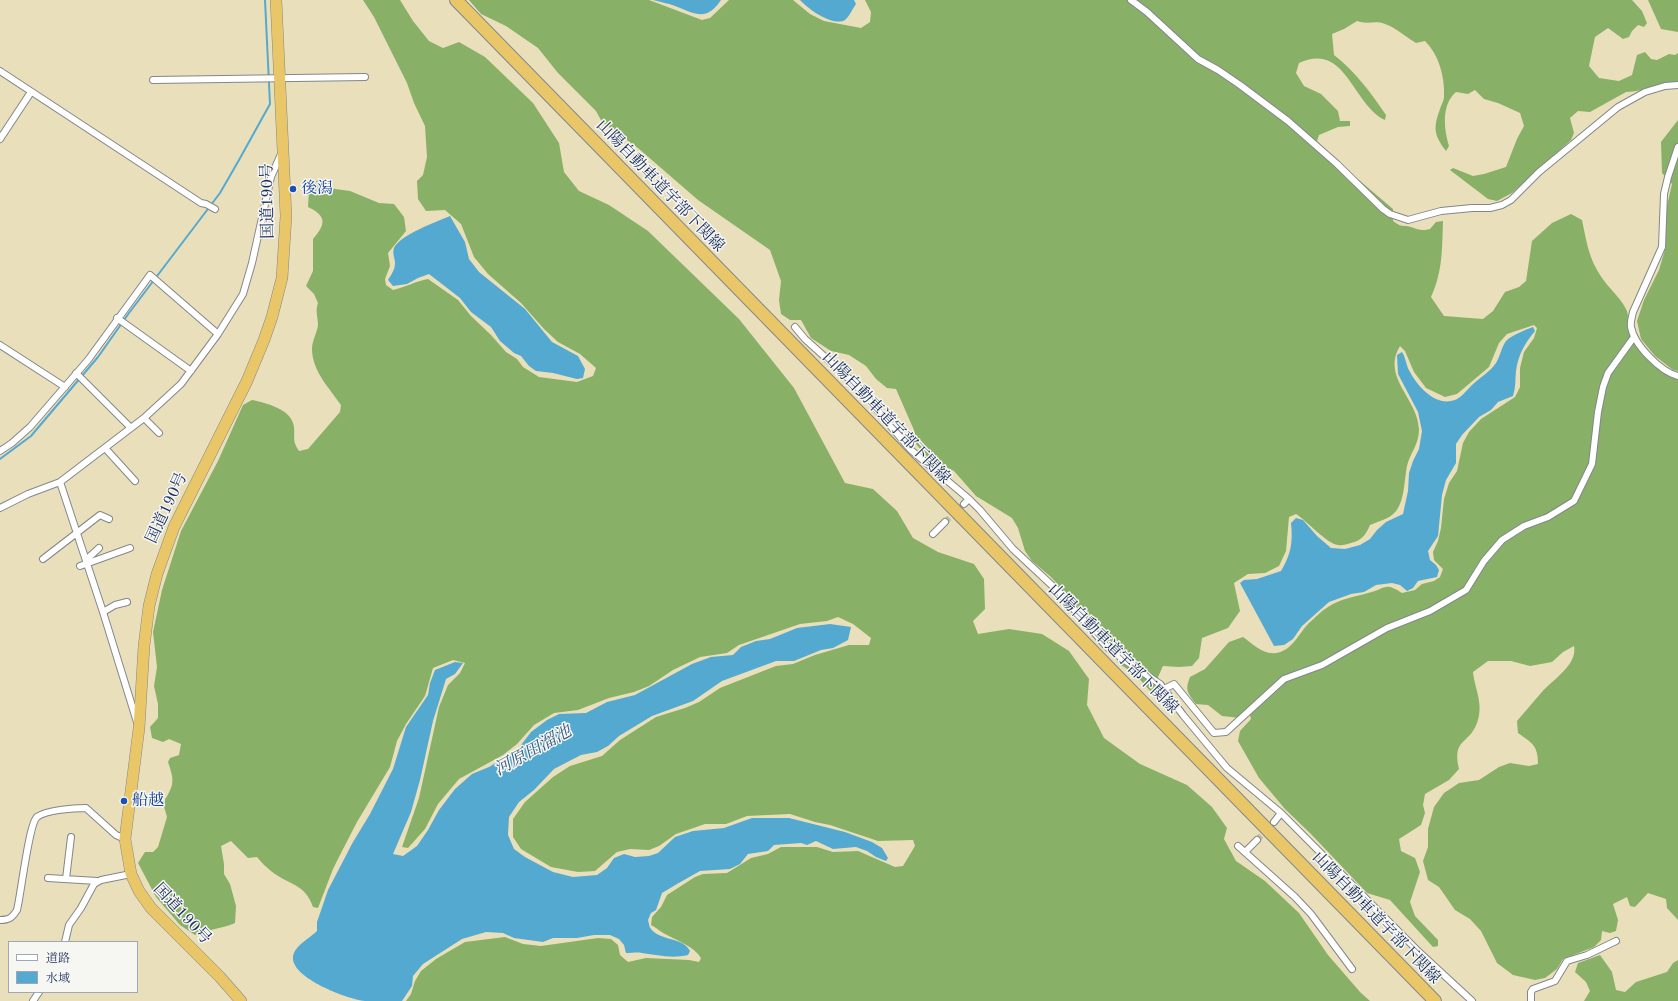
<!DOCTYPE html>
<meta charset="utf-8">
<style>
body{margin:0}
#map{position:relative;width:1678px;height:1001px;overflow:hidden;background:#eadfbb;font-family:"Old Standard TT","Noto Serif JP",serif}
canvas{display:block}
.legend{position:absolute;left:8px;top:941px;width:130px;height:52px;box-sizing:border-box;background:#f6f6f2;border:1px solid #9ea6b7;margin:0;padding:5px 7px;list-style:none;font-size:12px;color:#1b2f5e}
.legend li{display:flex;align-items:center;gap:8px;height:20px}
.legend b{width:20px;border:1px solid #9ea6b7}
</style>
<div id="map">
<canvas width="1678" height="1001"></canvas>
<ul class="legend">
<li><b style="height:5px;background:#fff"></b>道路</li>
<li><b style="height:11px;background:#54a9d0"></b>水域</li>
</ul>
</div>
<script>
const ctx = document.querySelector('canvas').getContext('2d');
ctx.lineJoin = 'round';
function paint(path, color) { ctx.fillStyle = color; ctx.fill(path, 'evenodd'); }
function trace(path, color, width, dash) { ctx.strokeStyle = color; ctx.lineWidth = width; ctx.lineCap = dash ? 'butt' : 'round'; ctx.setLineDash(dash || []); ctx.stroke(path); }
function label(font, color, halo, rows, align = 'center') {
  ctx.font = font + ' "Old Standard TT","Noto Serif JP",serif'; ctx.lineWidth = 3; ctx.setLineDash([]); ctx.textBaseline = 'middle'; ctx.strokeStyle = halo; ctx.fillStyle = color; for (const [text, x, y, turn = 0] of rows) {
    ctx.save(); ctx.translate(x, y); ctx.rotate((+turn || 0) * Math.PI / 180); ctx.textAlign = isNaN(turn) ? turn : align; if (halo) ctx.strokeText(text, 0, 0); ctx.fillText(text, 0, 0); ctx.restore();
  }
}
const forest = new Path2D(`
 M363,0h37l13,21 16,20 14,7 16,-6 26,15 48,46 26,40 5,29 15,19 30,14 39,26 91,88 55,69 51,95 28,6 24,22 16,27 25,14 36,12 10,15 1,30 -12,12 5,13 31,-5 33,5 27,17 20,28 -2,26 17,33 36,26 47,21 25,22 15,21 -3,11 12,22 29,20 34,32 29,42 32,37 10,9h-964l5,-7 4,-13 6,-10 15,-12 29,-17 40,-5 18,7 18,2 57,-8 13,1 7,6 2,10 8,7 18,-4 43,2 10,2 2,-4c-8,-12 -21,-16 -34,-23 -5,-2 -10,-7 -16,-10l1,-8 9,-10 6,-12 28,-18 8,-3 24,-1 24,-15 17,-4 13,-7h36l16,5 25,-1 37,16 8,-1 12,-20 -2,-6 -35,1 -48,-16 -15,-3 -25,-8 -43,2 -21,8h-21l-29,10 -17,12 -10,4 -19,-1 -13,3 -22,19 -17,1 -27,-5 -30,-18 -8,-12v-18l12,-17 28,-25 17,-11 32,-10 18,-16 36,-23 29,-9 14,-6 21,-14 56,-22 17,-2 22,-9 34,-10h20l2,-7 -18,-14 -15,-7 -11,4 -27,3 -61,21 -12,8 -27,4 -27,13 -24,16 -15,6 -25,6 -31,12 -24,3 -20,12 -17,19 -14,11 -44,24 -21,25 -13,25 -17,19 -6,-1 17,-49 20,-91 9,-22 12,-12 5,-10 -12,-3 -20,8 -8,28 -19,28 -9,17 -7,26 -33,55 -16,31 -8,16 -15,39 -5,-1c-8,-24 -25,-22 -42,-36 -5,-4 -10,-9 -14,-14l-9,1 -17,-17 -10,5 3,18v10l6,10 6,22 -1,17c-13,6 -27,6 -40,12l-15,-10 -24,-28 -18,-34 7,-11h8l5,-5 9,-30 -4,-14c11,-18 12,-21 5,-41l2,-4 9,-3 2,-11 -12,-5 -6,3 -11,-4 -2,-11 8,-9v-14l-4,-18 3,-19 -4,-35 9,-42 19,-59 37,-70 25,-56 9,-5c14,3 40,9 42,27 1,11 -2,14 5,24l9,-2 32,-37 1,-7c-11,-16 -29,-34 -29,-56 0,-8 5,-16 6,-24 0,-8 -3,-14 0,-22l-4,-9 -8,-8 7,-15v-32c13,-15 14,-23 -5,-32l1,-17 9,-11 7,2 10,8 15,2 29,12 15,1 10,13 2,14 -18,22 2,13 -5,13 1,6 7,5c13,-3 23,-9 35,-11l30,21 13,16 20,19 15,17 11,7 6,8 16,10 38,5 16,-6 3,-8 -16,-14 -22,-12 -14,-13 -23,-26 -33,-29 -14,-17 -13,-33 -16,-14 -19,1 -8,-12 -1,-18 6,-6 4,-18 -2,-31 -11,-23 -7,-20 -33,-66z
 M469,0h180l53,20 8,-2 19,-18h64l17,14 14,7 37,7 9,-6 1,-10 -6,-12h767l10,11 5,12 -3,4 -6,-2 -6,6 -3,6 -6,2 -15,-11 -13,9 -6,29 10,12 20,3 13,-6 5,-20 8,-3 6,7 6,1 12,-6 6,1 3,-2v29c-18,0 -34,10 -52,10l-36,20 -12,-1 -8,7 4,15 -3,7 -59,53 -15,8 -9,-2 -38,-29 3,-2 20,8 11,-2 22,-7 11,-28 7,-13 -4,-13 -22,-10 -14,-4 -9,-9 -7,4 -12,-2c-15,13 -12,37 -7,54l-3,5c-12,-16 -13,-23 -6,-42 1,-4 4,-8 4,-12 1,-20 -5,-42 -19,-56l-9,2c-9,-5 -21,-16 -31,-19 -11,-4 -17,1 -28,-3l-13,8 -12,5 2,21c22,17 37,38 52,60l-1,5c-33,-16 -39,-79 -86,-57l-3,10 8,13 17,8 17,17 2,10h10v5l-12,1 -19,8 -2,6 16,17 60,51v12c11,8 9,3 18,6 8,3 11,4 19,2l6,-7 7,-1c-1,27 0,50 -12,76l13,19 39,3 10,-8 12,-19 14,-5 7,-6 6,-40 20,-18 19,-9 11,6c5,24 7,41 23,62 7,9 17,18 22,29 2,6 0,13 1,18 3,17 33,47 50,50v541l-11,-12 -1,-9 -18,-6 -13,14 -5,-1 -3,-9 -14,7 5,16 -2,11 -6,2 -8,-2 -1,9 -7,7 -31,12 -6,10 -12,9 -10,2 -22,-5 -16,-12 -16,-32 -11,-12 -15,-9 -16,-23 -11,-7 -5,-19 5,-14v-18l6,-22 10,-14 15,-10 20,-3 20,-13 11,-4 19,3 9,-2c0,-19 -6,-21 -20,-31l-1,-12c8,-9 16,-19 24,-28 11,-13 37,-28 33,-47l-11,6 -11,10 -22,4 -19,-5h-23l-15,11c2,18 11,32 4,51 -9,23 -25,15 -18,46l-10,11 -24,14 -2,11 2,8 -4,12 -22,14 2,12 14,7 5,14 -10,30 5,14 23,24v6l-5,1 -43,-47 -23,-7 -56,-59 -26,-25 -26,-31 -21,-37 2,-10 11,-12 -2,-7 -9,6 -18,-2 -14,-11 -12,-1c-9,-12 -11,-14 -6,-27l15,-8 24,-27 14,-5c10,7 20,18 33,16 16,-2 23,-20 33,-30 6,-5 12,-12 19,-16 12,-8 26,-10 40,-14 18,-4 16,-12 34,0l13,-3 7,-6 12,-3 6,-4 3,-8 -9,-9 -1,-8 5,-11 3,-13 3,-29 5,-16 8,-12 6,-28 6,-11 12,-13 34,-22 5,-10v-19l4,-16 10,-14 3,-10 -3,-3 -27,9 -8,9 -10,24 -32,27 -12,3 -19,-9 -12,-16 -9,-21 -5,-5c-19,31 18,53 19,83 0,16 -9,24 -12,37 -3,14 -2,40 -15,49 -6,5 -16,7 -22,10 -4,10 -9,16 -19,18 -4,1 -9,3 -13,2 -11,-1 -31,-24 -42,-31l-7,3 -3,34 -7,15 -14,7 -17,1 -14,9 6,28 -12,17 -26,10 -3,20 -7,8 -13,1 -16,-1 -5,11 2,15h-9l-16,-18 -17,-11 -3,-12 -11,-16 -53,-58 -19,-16 -7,-10 -7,-23 -6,-10 -36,-22 -22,-25 -26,-13 -12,-14 -2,-14 -18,-41 -9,-1 -11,-9 -10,-13 -17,-11 -18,-4 -20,-13 -10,-18h-11l-9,-6 -2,-14 2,-19 -11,-31 -72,-50 -60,-52 -36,-26 -6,-11 -38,-38 -20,-25 -32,-22 -25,-12z
 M1648,0h30v32l-17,-3z
 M1678,120v251l-5,-1 -18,-14 -14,-17 -4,-18 7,-21 15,-30 7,-24v-36l6,-26 -10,-11 -1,-31z
 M1600,955l12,17 4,18 9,2 11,-10 31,-10 6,-9 5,-3v41h-94l6,-10 -4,-9 -11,-10 3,-9z`);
const water = new Path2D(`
 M653,0h68c-15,22 -25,14 -46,6 -8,-3 -15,-4 -22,-6z
 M800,0h54l2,4c-3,4 -7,13 -11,16 -12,7 -37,-11 -45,-20z
 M450,216l15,26 4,17 10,13 46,37 27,33 26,14 7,13 -2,9 -6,1 -24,-6 -17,-2 -7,-5 -8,-10 -7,-3 -14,-12 -9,-14 -20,-15 -11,-14 -31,-24 -11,4 -11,6 -14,2 -5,-6c3,-5 7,-10 7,-17 0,-5 -3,-9 -1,-15 6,-13 42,-26 56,-32z
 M1533,327l2,4c-10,12 -17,24 -19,40 -1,10 0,15 -3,25l-15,6 -7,8 -12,7 -17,18 -6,9v19l-10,17 -4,15 -4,41 -10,15 2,9 6,5 3,5 -2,7 -19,4 -5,7 -6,3 -7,-6 -8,-2 -16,2 -12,7 -13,2 -22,8 -27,24 -9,13 -9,6 -10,1 -34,-63 4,-3 13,-1 24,-8c10,-17 12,-28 10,-48l5,-5 7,2 14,16 14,12 14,1 15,-4 10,-6 7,-9 9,-8 17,-8 5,-23 1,-18 4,-12 6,-12 3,-18 -4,-19 -20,-38 -1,-19 5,-3c4,6 4,14 8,20 8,15 26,35 45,28 7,-3 11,-9 16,-14 8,-8 18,-13 25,-23 4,-6 5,-15 10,-22 6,-6 19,-11 27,-14z
 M830,624l21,3 -3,13 -15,8 -12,2 -27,11h-18l-54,20 -29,20 -41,15 -33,20 -11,10 -11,6 -16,3 -27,14 -20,21 -15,12 -10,15 -1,18 6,14 11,8 28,15 20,5 24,-2 10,-7 7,-10 10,-4 11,3 14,-1 9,-3 17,-16 18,-6 31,-3 28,-10h37l56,14 27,10 10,6 6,10 -2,3 -10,-4 -9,-6 -11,-4 -23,2 -17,-8 -9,4 -6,-2 -27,2 -6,6 -20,3 -8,10 -10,5 -30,2 -23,13 -15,9 -6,17 -5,3 -3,7c1,3 1,7 3,9 9,12 32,8 39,22l-2,4c-17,4 -30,0 -46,-2 -5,-1 -10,0 -16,0l-2,-8 -5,-6 -9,-4h-16l-17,3h-24l-10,4 -29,-4 -11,-5 -17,-1 -24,7 -39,25 -10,12 -1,10 -10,15c-12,0 -25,0 -37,0 -18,-2 -74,-23 -72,-44 1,-11 17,-19 24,-26v-9l11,-32 25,-48 17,-28 23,-45 13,-42 22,-32 2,-12 5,-13 20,-8 8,1 -8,11 -9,5 -13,42 -13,59 -9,32 -18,42 10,2 14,-10 11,-16 11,-20 16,-21 17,-15 17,-7 29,-18 13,-17 16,-12 12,-6 27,-1 21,-11 28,-7 57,-31 19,-7 22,-2 8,-8 15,-6 14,-2 27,-11z`);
const stream = new Path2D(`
 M0,459l31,-23 67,-79 31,-44 91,-120 19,-33 31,-56 -5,-104`);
const minorTunnel = new Path2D(`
 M945,522l19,-18
 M1257,840l17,-18`);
const minor = new Path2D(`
 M1131,0l16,12 51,47 20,11 22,15 48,36 49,43 46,45 7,5 18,6 33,-9 31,-3h18l12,-3 9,-5 28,-28 79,-65 27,-15 20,-6 13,-1
 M0,71l201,132 5,1 9,5
 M153,80l212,-3
 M0,139l31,-47
 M1678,147l-10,30 -4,17 -2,53 -29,65c-1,5 -3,10 -2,15 3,18 30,45 47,49
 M117,318l74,53
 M795,327l10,12 51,46 55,65 58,49 -5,5
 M0,345l65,42
 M76,373l55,55
 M144,418l15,15
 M105,448l30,33
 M0,451l12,-8 18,-16 58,-67 62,-85 68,59
 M60,482l43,130 34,110
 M969,499l11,11 33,39 46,43 47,54 17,13 37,25 23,31 44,53 54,45 -7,9
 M0,508l28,-14 32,-12 84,-64 37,-34 37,-50 25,-40 9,-31 19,-86 10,-23
 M933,534l12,-12
 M43,559l57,-44 9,4
 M86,560l13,-12
 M80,566l50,-18
 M103,612l12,-7 12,-3
 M1164,689l10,-5 40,49 12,-1 58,-53 38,-14 65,-37 43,-17 36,-21 18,-29 18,-21 22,-14 24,-9 26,-16 18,-37 6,-52 5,-25 5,-14 26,-36
 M1281,813l138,139 53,49
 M1238,846l57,51 16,17 41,55
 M1245,852l12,-12
 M48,878l49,3
 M66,879l5,-42
 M0,920c9,0 12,-2 17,-10 4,-16 12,-87 20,-93 9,-7 37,-9 49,-9l30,27 9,4
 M65,942l4,-17 12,-17 13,-24 7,-4 30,-6
 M33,1001l6,-9
 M1531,1001v-9l2,-3 22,-8 12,-20 20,-6 29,-14`);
const trunk = new Path2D(`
 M241,1001l-21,-24 -69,-69 -12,-17 -8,-17 -6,-35 14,-111 5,-82 5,-40 8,-32 17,-47 73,-146 17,-41 8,-23 10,-39 4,-62 -10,-216`);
const motorway = new Path2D(`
 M456,0l979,1001`);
const markers = [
 [293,189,4,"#1a4fb4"],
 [124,801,4,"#1a4fb4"]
];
const streetNames = [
 ["山陽自動車道宇部下関線",660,186,46],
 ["国道190号",268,201,-91],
 ["山陽自動車道宇部下関線",886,418,46],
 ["国道190号",167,508,-65],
 ["山陽自動車道宇部下関線",1113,649,45],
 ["国道190号",182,914,47],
 ["山陽自動車道宇部下関線",1376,918,46]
];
const transitNames = [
 ["後潟",301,189],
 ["船越",132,801]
];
const waterNames = [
 ["河原田溜池",533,751,-29]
];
paint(forest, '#88b066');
paint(water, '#54a9d0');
trace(stream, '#54a9d0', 2);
trace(minorTunnel, '#c1bca8', 6, [6, 3]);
trace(minor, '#82878c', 8);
trace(trunk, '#82878c', 12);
trace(motorway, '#82878c', 14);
trace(minor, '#fff', 6);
trace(trunk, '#e9c769', 11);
trace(motorway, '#e9c769', 12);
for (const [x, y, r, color] of markers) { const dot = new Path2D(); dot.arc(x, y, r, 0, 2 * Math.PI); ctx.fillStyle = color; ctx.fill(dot); trace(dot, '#f6f6f2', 1.5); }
label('16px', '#1b2f5e', '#f6f6f2', streetNames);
label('16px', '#164399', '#f6f6f2', transitNames, 'left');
label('italic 17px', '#2f5a86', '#f6f6f2', waterNames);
</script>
